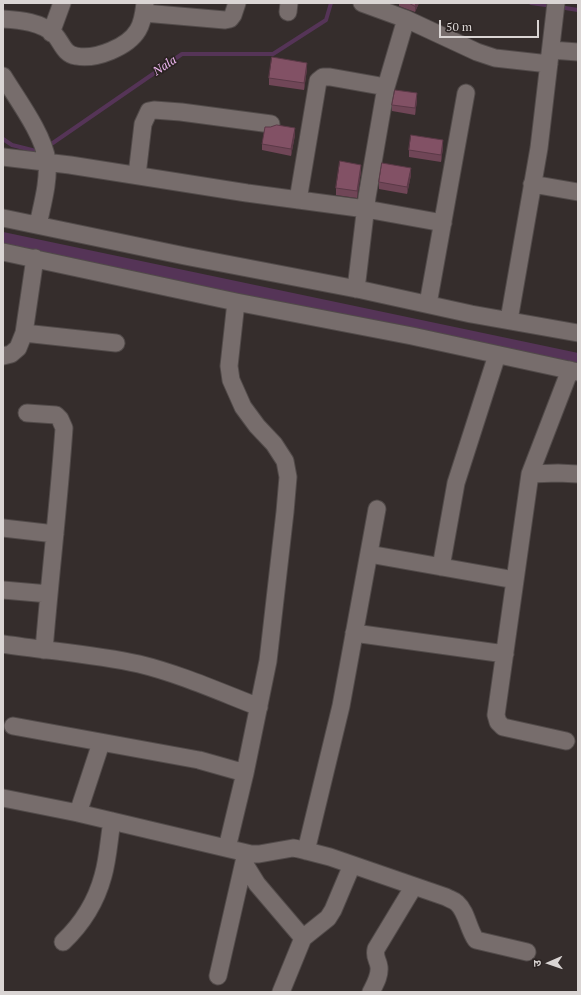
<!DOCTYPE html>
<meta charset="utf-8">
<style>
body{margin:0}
#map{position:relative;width:581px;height:995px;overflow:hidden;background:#352d2c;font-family:"PT Serif","Noto Sans Devanagari",serif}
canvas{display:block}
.frame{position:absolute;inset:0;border:4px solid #dad5d4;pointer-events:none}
.north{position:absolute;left:529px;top:943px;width:40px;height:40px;-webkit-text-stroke:3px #2b2322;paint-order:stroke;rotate:268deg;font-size:11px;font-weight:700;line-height:16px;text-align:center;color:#dad5d4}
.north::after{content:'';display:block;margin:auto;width:14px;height:18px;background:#dad5d4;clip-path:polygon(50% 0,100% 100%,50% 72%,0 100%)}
.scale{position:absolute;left:439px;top:20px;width:100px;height:18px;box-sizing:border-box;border:2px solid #dad5d4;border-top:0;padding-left:5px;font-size:12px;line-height:14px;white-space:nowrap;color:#dad5d4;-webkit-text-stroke:3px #2b2322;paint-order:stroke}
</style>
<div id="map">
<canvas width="581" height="995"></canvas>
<div class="frame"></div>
<div class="north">उ</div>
<div class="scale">50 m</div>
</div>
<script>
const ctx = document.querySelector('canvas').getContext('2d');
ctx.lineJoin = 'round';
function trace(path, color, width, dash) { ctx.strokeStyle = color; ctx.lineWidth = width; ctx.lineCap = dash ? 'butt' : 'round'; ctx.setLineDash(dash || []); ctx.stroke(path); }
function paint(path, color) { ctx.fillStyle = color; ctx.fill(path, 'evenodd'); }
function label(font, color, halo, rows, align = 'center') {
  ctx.font = font + ' "PT Serif",serif'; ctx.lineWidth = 3.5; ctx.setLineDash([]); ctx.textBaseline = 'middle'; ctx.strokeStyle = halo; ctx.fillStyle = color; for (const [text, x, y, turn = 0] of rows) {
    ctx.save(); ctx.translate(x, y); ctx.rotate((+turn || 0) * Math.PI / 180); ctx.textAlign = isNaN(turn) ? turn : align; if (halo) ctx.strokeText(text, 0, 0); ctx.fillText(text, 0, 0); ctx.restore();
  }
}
const stream = new Path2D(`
 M531,3l22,3
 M559,7l19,3
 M3,139l9,6 28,7
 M47,147l135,-93h91l53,-34 5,-17`);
const canal = new Path2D(`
 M3,239l575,121`);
const minor = new Path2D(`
 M362,3l44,16 71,33 18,6 54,6
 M288,12l1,-9
 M144,13l81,7 5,-1 3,-4 4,-12
 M3,19c17,1 39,3 52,16 7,8 9,19 21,21 20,4 52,-9 62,-26 5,-8 6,-19 7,-27
 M51,33l11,-30
 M551,50l27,2
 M3,76c14,23 41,59 44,85 2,21 -5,44 -9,64
 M3,157l67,8 177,28 119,16 77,14
 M137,175l6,-51 6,-13 5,-1 27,2 90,12
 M532,184l46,8
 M298,200l20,-119 5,-4h7l56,10
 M3,218l182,38 177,34 109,24 107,19
 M3,252l233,50 176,34 166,36
 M356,289l11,-92 19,-110 20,-68
 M428,304l38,-211
 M509,320l30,-172 17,-145
 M24,333l92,10
 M3,356l8,-2 7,-6 6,-15 11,-75
 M27,413l29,2 4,4 4,9c-5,74 -14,148 -20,222
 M530,474l28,-1 20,1
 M3,528l52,6
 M369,554l146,26
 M441,567l15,-84 41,-128
 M3,590l46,4
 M354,633l151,21
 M3,644c45,7 91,10 136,20 41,10 81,28 120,43
 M13,726l186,34 46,13
 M566,741l-63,-14 -5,-5 -2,-7 34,-241 40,-104
 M3,798l75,15 173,41h8l34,-6 6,1 31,8 116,40c3,2 8,3 11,6 10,9 11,26 19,37l51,12
 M78,813l23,-70
 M227,848l18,-75 23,-112 17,-149 3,-35 -3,-16 -11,-17 -17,-18 -14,-19 -12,-27 -2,-14 7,-64
 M306,851l35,-145 36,-197
 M244,863l13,21 46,54
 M63,942c19,-18 33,-40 40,-66 5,-17 6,-37 9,-55
 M218,976l28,-123
 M281,992l22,-54 25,-20 5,-8 19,-45
 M371,992c4,-8 9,-16 8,-25 -1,-8 -5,-9 -3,-18l38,-63`);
const wall = new Path2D(`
 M399,3h20l-4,9 -16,-6z
 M307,69l-3,21 -35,-5v-7z
 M417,100l-2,15 -23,-4v-6z
 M295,135l-4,21 -29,-6v-6z
 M443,147l-2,15 -32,-5v-7z
 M361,171l-4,27 -21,-3v-7z
 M411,175l-4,19 -28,-5v-7z`);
const shadedWall = new Path2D(`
 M416,3h3l-4,9v-6z
 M307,63v6l-3,21v-7z
 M417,93v7l-2,15v-7z
 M295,128v7l-4,21v-7z
 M443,140v7l-2,15v-7z
 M361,165v6l-4,27v-7z
 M411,168v7l-4,19v-7z`);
const building = new Path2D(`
 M409,3h7l-1,3z
 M272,57l35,6 -3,20 -35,-5z
 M395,90l22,3 -2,15 -23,-3z
 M277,125l18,3 -4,21 -29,-5 3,-17h5z
 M411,135l32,5 -2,15 -32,-5z
 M340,161l21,4 -4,26 -21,-3z
 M382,163l29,5 -4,19 -28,-5z`);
const waterNames = [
 ["Nala",165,66,-34]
];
trace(stream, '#553457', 4);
trace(canal, '#553457', 14);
trace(minor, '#524b4a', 19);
trace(minor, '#776d6c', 17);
paint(wall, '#704657');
paint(shadedWall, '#5b3947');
paint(building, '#825165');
trace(building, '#5b3947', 1);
label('italic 12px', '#f0b8f3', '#2b2322', waterNames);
</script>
